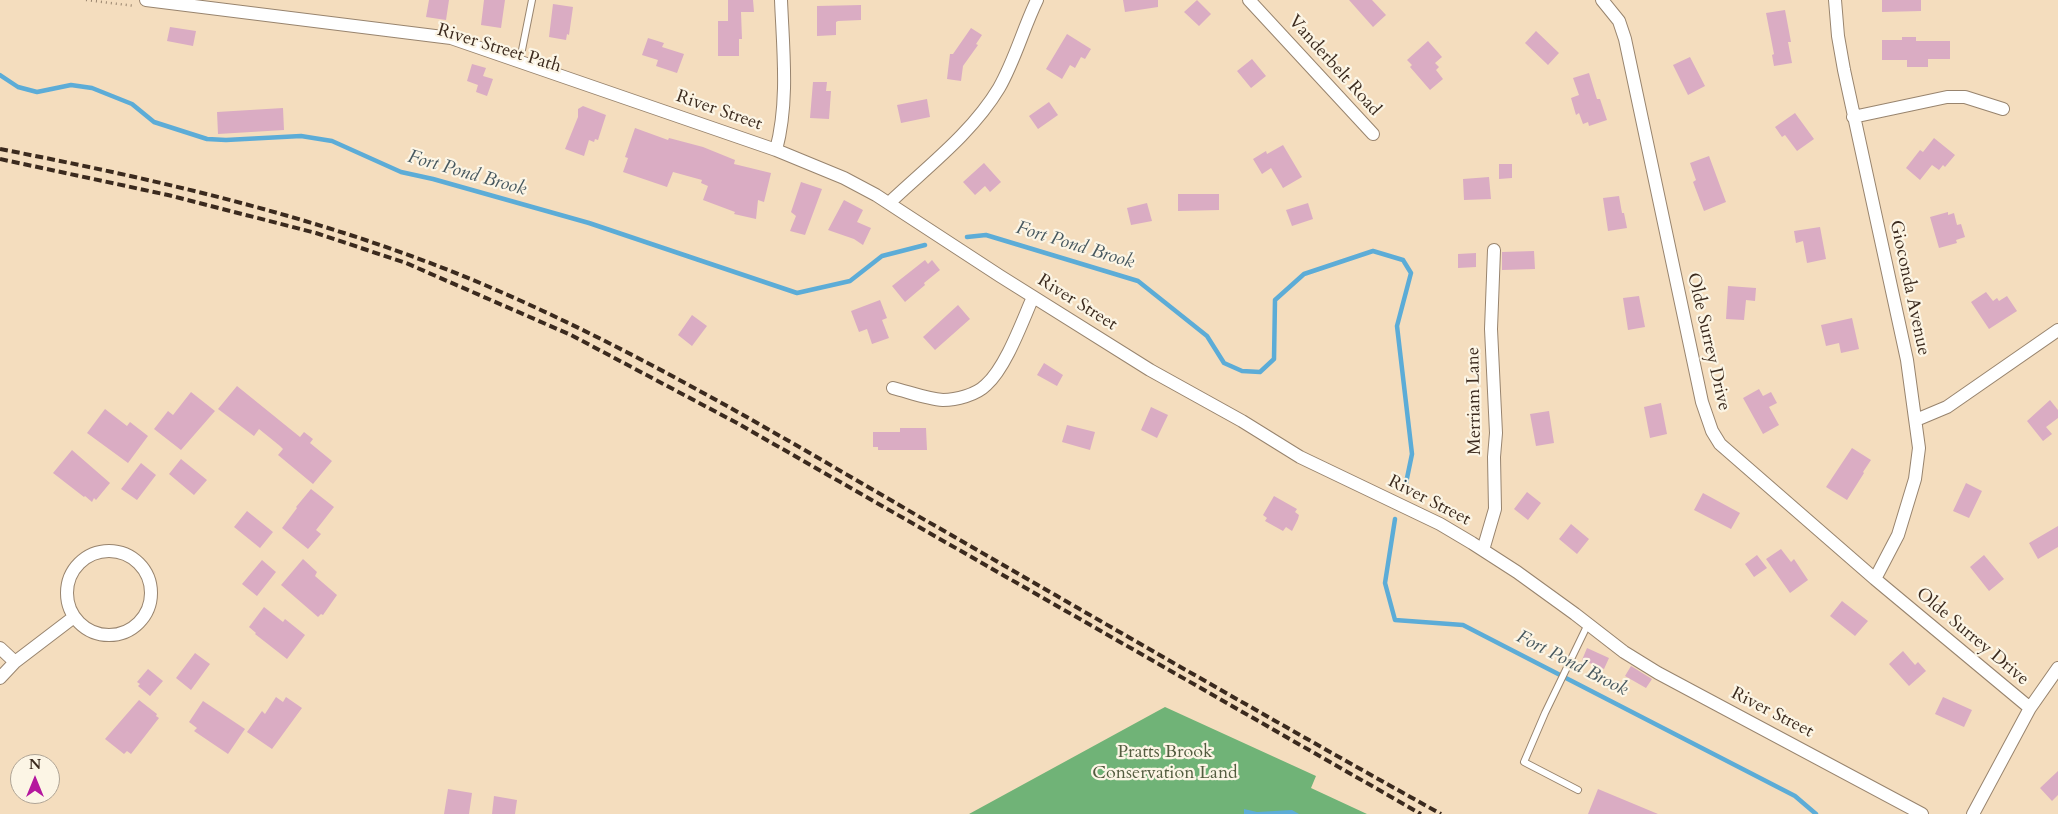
<!DOCTYPE html>
<style>
body{margin:0}
#map{position:relative;width:2058px;height:814px;overflow:hidden;background:#f4ddbe;font-family:Cardo,serif}
canvas{display:block}
.north{position:absolute;left:10px;top:754px;width:50px;height:50px;box-sizing:border-box;background:#fcf5e5;border:1px solid #afa495;border-radius:50%;rotate:0deg;font-size:14px;font-weight:700;line-height:20px;text-align:center;color:#3b2a1e}
.north::after{content:'';display:block;margin:auto;width:18px;height:22px;background:#b5179e;clip-path:polygon(50% 0,100% 100%,50% 72%,0 100%)}
</style>
<div id="map">
<canvas width="2058" height="814"></canvas>
<div class="north">N</div>
</div>
<script>
const ctx = document.querySelector('canvas').getContext('2d');
ctx.lineJoin = 'round';
function paint(path, color) { ctx.fillStyle = color; ctx.fill(path, 'evenodd'); }
function trace(path, color, width, dash) { ctx.strokeStyle = color; ctx.lineWidth = width; ctx.lineCap = dash ? 'butt' : 'round'; ctx.setLineDash(dash || []); ctx.stroke(path); }
function label(font, color, halo, rows, align = 'center') {
  ctx.font = font + ' Cardo,serif'; ctx.lineWidth = 4.5; ctx.setLineDash([]); ctx.textBaseline = 'middle'; ctx.strokeStyle = halo; ctx.fillStyle = color; for (const [text, x, y, turn = 0] of rows) {
    ctx.save(); ctx.translate(x, y); ctx.rotate((+turn || 0) * Math.PI / 180); ctx.textAlign = isNaN(turn) ? turn : align; if (halo) ctx.strokeText(text, 0, 0); ctx.fillText(text, 0, 0); ctx.restore();
  }
}
const forest = new Path2D(`
 M1165,707l151,69 -5,12 56,26h-398z`);
const water = new Path2D(`
 M1244,809l13,3 35,-2 7,4h-55z`);
const stream = new Path2D(`
 M0,75l18,12 19,5 34,-7 21,3 40,16 22,18 53,17 19,1 75,-4 31,5 69,31 32,7 156,44 208,70 53,-12 32,-25 43,-11
 M967,237l19,-2 152,46 69,55 17,27 18,8 18,1 14,-13 1,-59 29,-26 69,-23 30,9 8,13 -14,53 15,128 -6,29
 M1395,519l-10,64 10,37 68,5 332,171 21,18`);
const building = new Path2D(`
 M429,0h20l-3,20 -20,-3z
 M484,0h21l-4,28 -20,-3z
 M728,0h25l1,12h-13l1,27h-3v17h-21v-35h10z
 M1123,0h35v7l-33,5z
 M1197,0l14,14 -12,12 -15,-14z
 M1349,0h23l14,15 -13,12z
 M1882,0h39v11l-39,1z
 M553,4l20,3 -4,28 -2,-1 -1,6 -17,-3z
 M861,5v15l-23,1 -2,1v13l-19,1v-30z
 M1785,10l6,32h-3l4,21 -18,3 -2,-11 2,-1 -8,-41z
 M170,27l26,4 -3,15 -26,-5z
 M971,28l11,7 -6,9 2,1 -15,21 -2,15 -14,-2 3,-25h3z
 M1536,31l23,22 -11,12 -23,-22z
 M1067,34l24,15 -6,10 -4,-2 -6,11 -5,-3 -8,14 -16,-10z
 M1902,37h14v4h34v18h-22v8h-21v-7h-25v-20h20z
 M648,38l16,5 -2,4 22,7 -7,19 -21,-7 2,-6 -16,-5z
 M1428,41l14,16 -7,6 4,4 -3,3 7,9 -13,11 -20,-23 2,-2 -5,-5z
 M1690,57l15,29 -17,9 -15,-30z
 M1252,59l14,17 -15,12 -14,-17z
 M472,64l14,4 -3,8 10,3 -6,17 -11,-4 2,-7 -11,-4z
 M1589,73l8,26h3l7,21 -18,6 -1,-4 -5,2 -4,-11 -3,2 -5,-17 8,-3 -6,-17z
 M813,82h14l-1,9h5l-2,28 -19,-1z
 M927,99l3,18 -29,6 -4,-18z
 M1049,102l9,13 -20,14 -9,-13z
 M583,106l23,9 -8,25 -3,-1 -1,3 -5,-2 -5,16 -19,-7 13,-32v-8z
 M283,108l1,22 -66,4 -1,-22z
 M1795,113l19,26 -17,12 -12,-16 -3,2 -7,-10z
 M635,128l33,12 1,-2 34,9 32,13 -1,4 37,9 -7,29 -6,-2 -2,19 -22,-5 1,-2 -32,-12 5,-14 -7,-3 1,-3 -29,-8 -6,15 -44,-15 5,-14 -3,-1z
 M1934,138l21,17 -10,12 -2,-2 -4,5 -7,-5 -12,15 -14,-12 14,-18 3,2z
 M1283,145l19,32 -19,11 -12,-20 -9,6 -9,-15 13,-8 1,3z
 M1709,156l17,46 -22,9 -11,-29 3,-2 -6,-17z
 M984,163l17,19 -11,10 -5,-6 -10,9 -12,-13z
 M1499,164h13v14l-13,1z
 M1489,177l2,22 -27,1 -1,-21z
 M801,182l21,7 -17,46 -15,-4 6,-15 -5,-4z
 M1178,194h41v16l-41,1z
 M1619,196l3,17h2l3,15 -19,3 -5,-33z
 M844,200l19,10 -6,12 14,6 -8,17 -9,-6 -26,-9z
 M1147,203l5,18 -21,4 -4,-17z
 M1308,203l5,16 -21,7 -6,-16z
 M1948,212v3l6,-2 3,12 4,-1 4,13 -9,3 1,3 -18,5 -9,-31z
 M1820,227l6,32 -19,4 -4,-22 -7,2 -2,-12z
 M1534,251l1,18 -33,1v-18z
 M1476,253v14l-18,1v-14z
 M925,260l3,4 4,-4 8,10 -16,13 1,2 -20,17 -13,-16z
 M1728,286l28,2 -1,13 -9,-1 -2,20 -18,-1z
 M1986,292l7,9 4,-3 2,3 8,-5 10,15 -28,18 -18,-27z
 M1639,296l6,31 -17,3 -5,-32z
 M880,300l7,18 -5,2 7,18 -17,6 -5,-15 -8,3 -8,-21z
 M958,305l12,14 -35,31 -12,-13z
 M692,315l15,11 -15,20 -14,-11z
 M1852,318l7,31 -18,4 -2,-10 -13,3 -5,-21z
 M1044,363l19,12 -6,11 -20,-11z
 M237,386l63,51 4,-5 9,7 -3,4 22,18 -19,23 -35,-29 5,-6 -3,-3 -21,-17 -5,7 -36,-27z
 M1759,389l4,7 8,-4 6,11 -8,4 10,18 -16,9 -20,-36z
 M191,392l24,19 -34,39 -27,-21 14,-18 5,4z
 M2050,400l8,10v8l-12,9 6,7 -9,7 -16,-20z
 M1661,403l6,31 -17,4 -6,-31z
 M1151,407l17,8 -11,23 -16,-8z
 M105,409l22,17 3,-4 18,14 -20,27 -41,-30z
 M1549,411l5,32 -18,3 -6,-32z
 M1067,425l28,7 -5,18 -28,-8z
 M900,428h26l1,22h-49v-3h-5v-15h27z
 M1852,448l19,12 -8,12 1,1 -17,27 -21,-13z
 M72,450l38,33 -14,17 -2,-2 -2,4 -7,-6 -1,1 -31,-24z
 M181,459l26,21 -13,15 -25,-21z
 M141,463l15,12 -19,25 -16,-11z
 M1966,483l16,8 -13,27 -16,-7z
 M311,489l23,18 -18,23 5,4 -13,15 -26,-21 15,-20 -1,-1z
 M1527,492l14,11 -13,17 -14,-11z
 M1703,493l37,20 -9,16 -37,-19z
 M1274,496l23,13 -2,3 4,3 -1,4 -6,12 -6,-4 -3,4 -18,-10 2,-3 -4,-3z
 M247,511l26,21 -13,16 -26,-21z
 M1571,524l18,15 -12,15 -18,-15z
 M2058,526v21l-20,12 -9,-16z
 M1781,549l10,13 3,-3 14,21 -18,13 -24,-34z
 M1757,555l10,13 -13,9 -9,-13z
 M1984,555l20,24 -15,12 -19,-24z
 M303,559l14,13 -2,4 22,19 -14,20 -2,-1 -3,3 -37,-32z
 M262,560l14,12 -19,24 -15,-12z
 M1842,601l26,20 -13,15 -25,-20z
 M264,607l19,15 2,-3 20,16 -18,24 -32,-25 1,-1 -7,-6z
 M1587,648l22,10 -5,11 -22,-9z
 M1903,651l12,14 3,-3 8,9 -17,15 -20,-22z
 M195,653l15,11 -19,26 -15,-12z
 M1631,666l21,13 -6,9 -21,-12z
 M148,669l15,12 -13,15 -12,-10 2,-2 -3,-2z
 M276,697l7,5 3,-5 16,11 -30,41 -25,-17 15,-21 3,3z
 M1943,697l29,13 -8,17 -29,-13z
 M139,700l18,14 -1,2 3,2 -28,36 -4,-3 -3,3 -19,-15z
 M203,701l42,28 -17,25 -34,-23 3,-3 -8,-6z
 M2058,771v24l-6,6 -12,-13z
 M448,789l24,4 -3,21h-25z
 M1598,789l60,25h-70z
 M494,796l23,4 -2,14h-23z`);
const path = new Path2D(`
 M86,0l49,6`);
const service = new Path2D(`
 M520,60l12,-60
 M1578,790l-54,-28 21,-49 43,-89`);
const minor = new Path2D(`
 M146,0l305,38 325,112 68,28 32,17 124,81 150,94 92,51 58,36 140,67 32,19 45,29 58,42 49,38 34,21 264,141
 M1249,0l124,134
 M1602,0l17,21 6,18 77,363 10,29 8,13 155,135 155,129
 M1835,0l3,36 6,34 63,290 12,88 -4,31 -17,56 -23,44
 M1853,117l94,-20h18l38,12
 M776,150c13,-48 7,-101 5,-150
 M889,203c38,-36 83,-70 110,-115 16,-28 24,-59 38,-88
 M893,388c16,4 34,11 50,12 13,0 33,-5 43,-15 20,-18 36,-63 47,-88
 M1916,420l31,-13 111,-77
 M1483,550l12,-41 -1,-52 2,-24 -5,-104 3,-79
 M67 593a42 42 0 1 1 84 0a42 42 0 1 1-84 0Z
 M0,648l15,14 -15,16
 M15,662l59,-45
 M1973,814l57,-106 28,-40`);
const rail = new Path2D(`
 M0,149c170,33 342,73 501,143 144,63 281,145 417,224 174,100 348,201 523,298
 M0,159l168,36 148,38 90,30 165,72 166,88 684,391`);
const streetNames = [
 ["River Street Path",499,49,17],
 ["Vanderbelt Road",1334,66,48],
 ["River Street",719,111,19],
 ["Gioconda Avenue",1909,288,78],
 ["River Street",1077,303,32],
 ["Olde Surrey Drive",1708,342,77],
 ["Merriam Lane",1475,401,-91],
 ["River Street",1429,501,27],
 ["Olde Surrey Drive",1972,637,40],
 ["River Street",1772,713,27]
];
const parkNames = [
 ["Pratts Brook",1165,753],
 ["Conservation Land",1165,774]
];
const waterNames = [
 ["Fort Pond Brook",467,174,16],
 ["Fort Pond Brook",1075,246,17],
 ["Fort Pond Brook",1572,664,27]
];
paint(forest, '#70b377');
paint(water, '#5cacd7');
trace(stream, '#5cacd7', 4.5);
paint(building, '#daacc3');
trace(service, '#98846e', 8);
trace(minor, '#98846e', 14);
trace(path, '#98846e', 2.5, [1, 4]);
trace(service, '#fff', 6);
trace(minor, '#fff', 12);
trace(rail, '#3b2a1e', 4, [8, 4]);
label('18px', '#3b2a1e', '#fcf5e5', streetNames);
label('18px', '#535c3f', '#fcf5e5', parkNames);
label('italic 19px', '#47585f', '#fcf5e5', waterNames);
</script>
